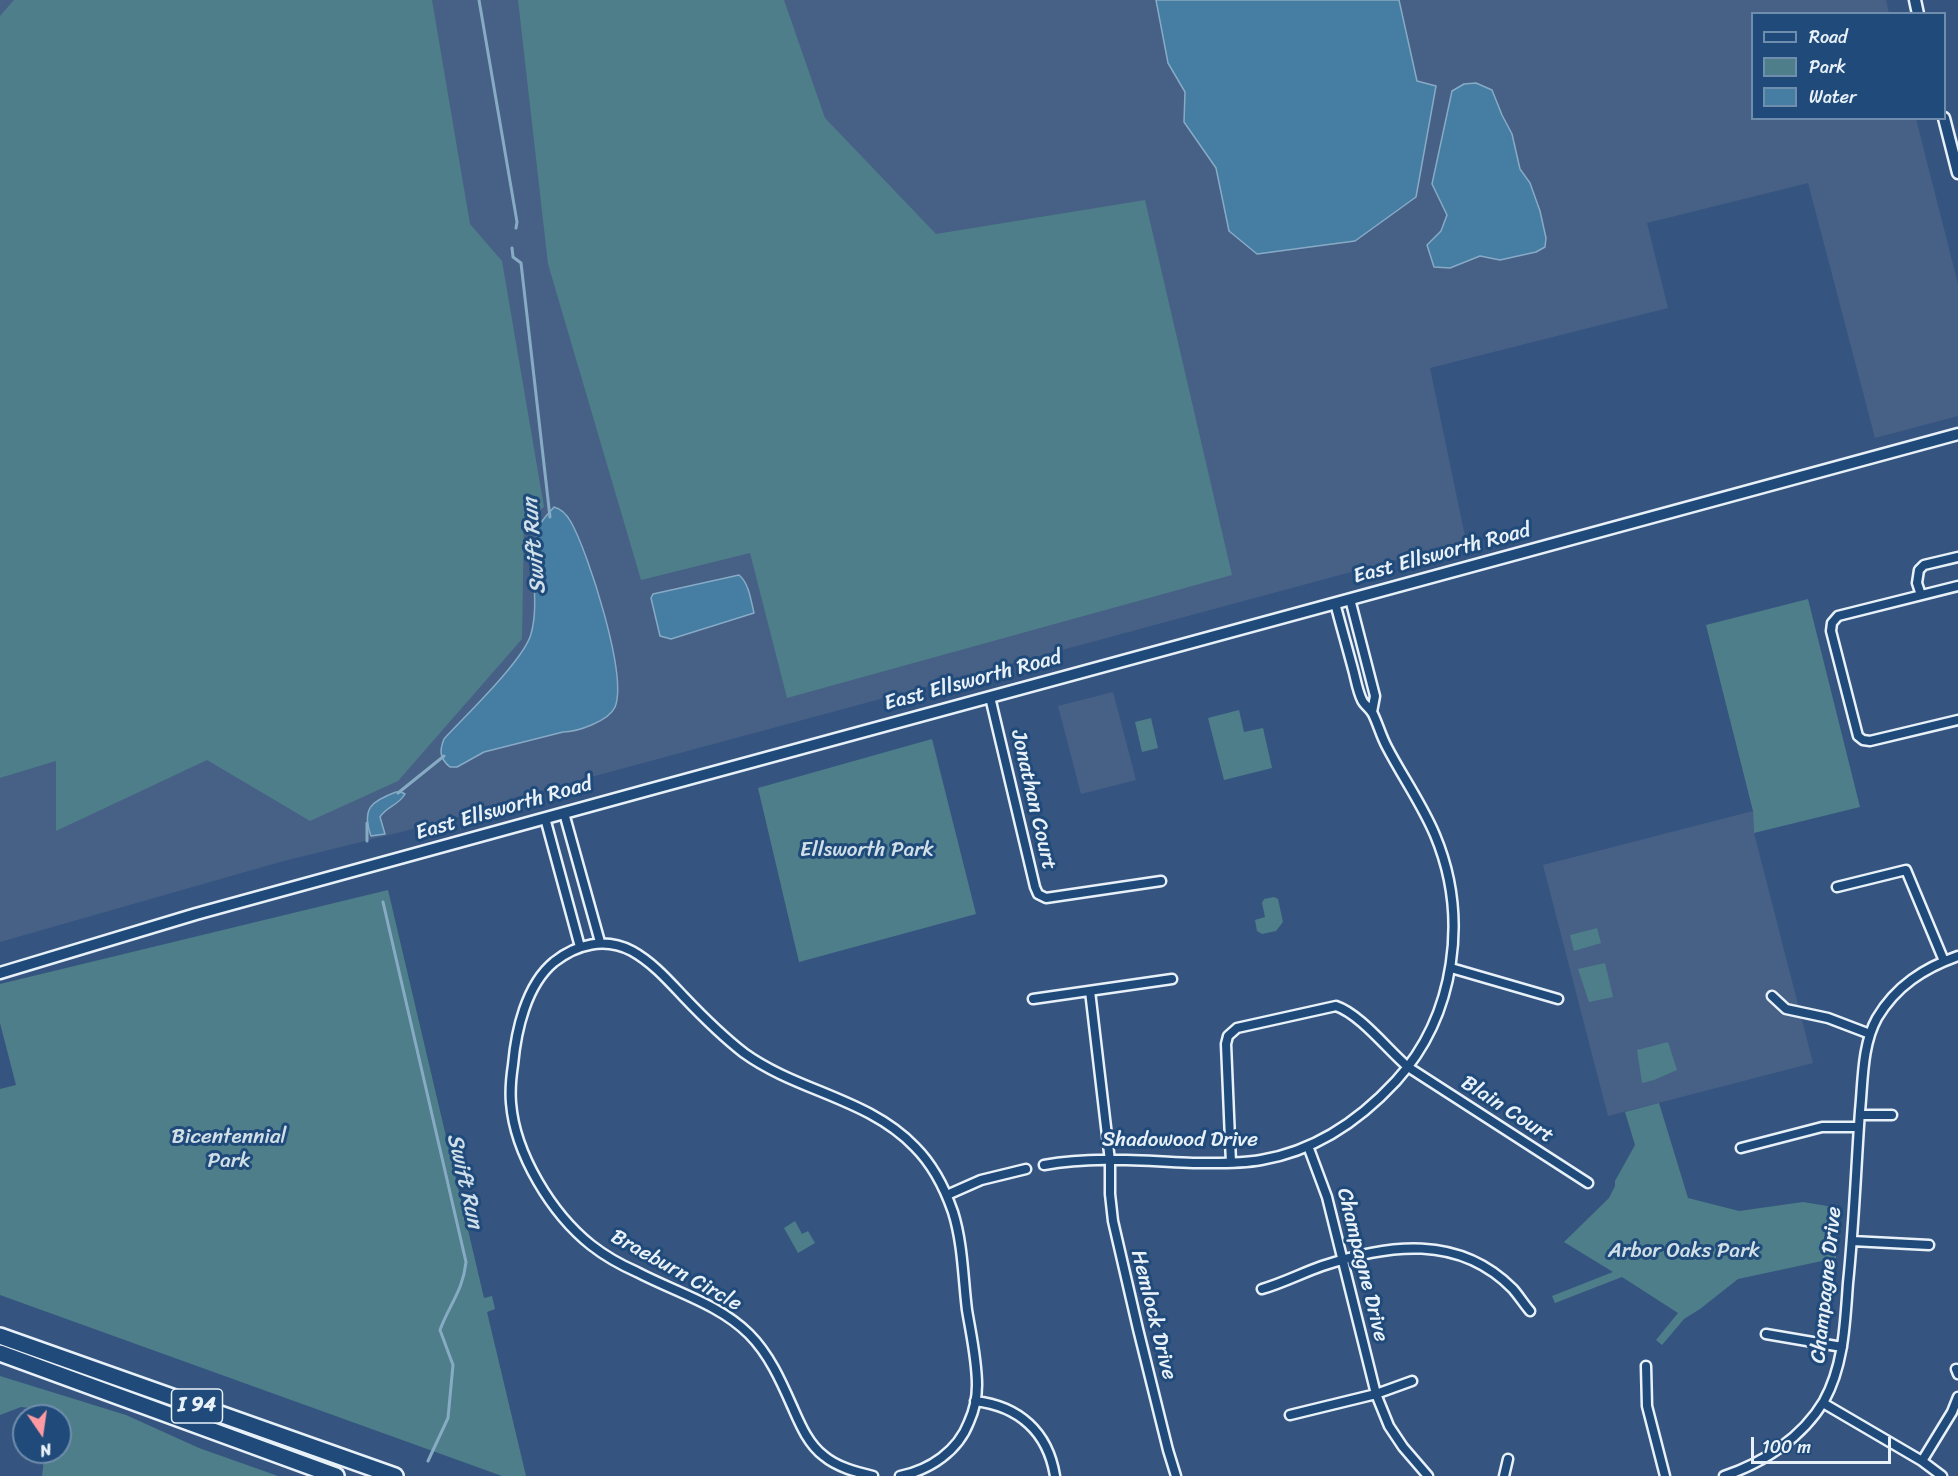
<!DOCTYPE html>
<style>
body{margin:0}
#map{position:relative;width:1958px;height:1476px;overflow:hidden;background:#355580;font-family:Sriracha,sans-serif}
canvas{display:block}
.legend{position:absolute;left:1751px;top:12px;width:195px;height:108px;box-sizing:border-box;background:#1f4a7a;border:2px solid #6f8dac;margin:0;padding:8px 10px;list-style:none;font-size:18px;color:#e8f1f8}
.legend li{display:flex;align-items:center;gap:12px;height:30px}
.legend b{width:30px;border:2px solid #6f8dac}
.north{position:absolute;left:12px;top:1404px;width:60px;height:60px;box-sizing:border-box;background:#1f4a7a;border:2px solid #6f8dac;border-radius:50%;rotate:167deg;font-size:16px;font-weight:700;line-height:24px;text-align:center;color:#e8f1f8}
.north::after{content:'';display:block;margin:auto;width:21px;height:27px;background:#ff9aa2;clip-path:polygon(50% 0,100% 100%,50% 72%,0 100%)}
.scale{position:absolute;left:1751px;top:1437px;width:140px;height:27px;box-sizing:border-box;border:3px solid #e8f1f8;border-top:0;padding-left:8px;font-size:18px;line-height:21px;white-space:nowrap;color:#e8f1f8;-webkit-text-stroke:4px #1f4a7a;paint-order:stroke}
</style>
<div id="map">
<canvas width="1958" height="1476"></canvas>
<ul class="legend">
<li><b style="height:8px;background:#1f4a7a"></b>Road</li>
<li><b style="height:16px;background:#4e7e89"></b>Park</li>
<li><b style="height:16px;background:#467da3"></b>Water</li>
</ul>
<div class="north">N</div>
<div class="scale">100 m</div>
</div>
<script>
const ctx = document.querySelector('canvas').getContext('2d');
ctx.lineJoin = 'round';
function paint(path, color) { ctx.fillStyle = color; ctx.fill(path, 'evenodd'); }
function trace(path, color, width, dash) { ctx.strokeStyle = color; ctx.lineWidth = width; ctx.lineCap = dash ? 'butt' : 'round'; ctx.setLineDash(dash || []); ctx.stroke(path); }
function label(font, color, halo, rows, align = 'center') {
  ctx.font = font + ' Sriracha,sans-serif'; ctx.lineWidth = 6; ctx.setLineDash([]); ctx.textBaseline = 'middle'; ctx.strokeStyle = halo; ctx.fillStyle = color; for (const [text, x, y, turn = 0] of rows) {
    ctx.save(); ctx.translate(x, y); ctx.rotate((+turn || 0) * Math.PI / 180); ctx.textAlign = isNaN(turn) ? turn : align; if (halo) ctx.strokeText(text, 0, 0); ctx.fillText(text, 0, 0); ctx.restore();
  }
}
const built = new Path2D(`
 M0,0h1886l3,13 -137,1v104l164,1 42,165v132l-83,22 -67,-255 -161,40 21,85 -238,60 36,173 -949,256 -48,17 -72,19 -117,29 -280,80v-164l81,-25 -81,-99z
 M1113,692l23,88 -55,14 -23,-88z
 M1753,811l1,22 59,230 -205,53 -65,-251z`);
const green = new Path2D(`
 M14,0h418l38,224 32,37 42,246 -20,14 -2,118 -124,142 -88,40 -103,-61 -151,71v-70l-56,17v-762z
 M518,0h266l41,118 111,116 209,-34 87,375 -445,123 -37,-145 -109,27 -93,-316z
 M1808,599l52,208 -106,26 -1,-22 -47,-186z
 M1239,710l5,22 19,-4 9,40 -48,12 -16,-62z
 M1151,718l7,30 -16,4 -7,-30z
 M932,739l44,175 -177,48 -41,-174z
 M388,890l96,408 8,-2 3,13 -8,3 39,164h-24l-502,-181v-206l16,-4 -16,-62v-39z
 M1274,897l4,2 5,23 -7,9 -14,3 -5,-3 -2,-11 10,-3 -3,-14 2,-4z
 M1597,928l4,15 -27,8 -4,-16z
 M1605,963l8,34 -24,5 -11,-33z
 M1668,1042l9,28 -23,10 -12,3 -5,-33z
 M1659,1103l29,95 51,13 64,-9 36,6 -3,50 -98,21 -38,30 -16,10 -22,26 -6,-5 22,-27 -56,-36 -67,26 -3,-7 61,-24 -49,-30 45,-44 6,-12v-5l20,-36 -10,-33z
 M795,1221l7,13 6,-3 7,12 -17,10 -14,-25z
 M0,1376l126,39 73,33 79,28h-236l3,-24h15v-36h-9v-6l-30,-3 -21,8z`);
const water = new Path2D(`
 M1156,0h243l18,81 19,5 -20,111 -61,44 -98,13 -28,-23 -13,-63 -32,-46 1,-30 -17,-29z
 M1476,83l16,7 10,25 10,19 8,35 10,14 10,28 6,27 -1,9 -9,5 -36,8 -20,-4 -30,12 -16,-1 -7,-22 14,-14 6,-16 -15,-31 20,-93 12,-7z
 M554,507c8,2 13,8 17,15 17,30 57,154 44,185 -6,14 -38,25 -52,25l-79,20 -27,15h-7c-10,-8 -11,-16 -6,-28 20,-22 80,-79 87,-105 10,-36 -5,-73 9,-109 3,-7 10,-13 14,-18z
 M739,575c10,8 12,26 15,38l-83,26 -11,-3 -9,-38 2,-4z
 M396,792h5l4,2c-6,11 -19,13 -25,23l5,17 -14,2c-10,-28 1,-35 25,-44z`);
const stream = new Path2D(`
 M479,0l38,222 -1,6
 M512,248l1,9 8,6 29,254
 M398,793l46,-37
 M367,841v-18
 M383,902l83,360c-3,29 -17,43 -26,68l13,35 -5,53 -20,43`);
const minor = new Path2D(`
 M1958,586l-120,30 -6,7 -1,8 27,105 5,4 7,1 88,-21
 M1921,595l-4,-12 2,-13 5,-5 34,-8
 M1350,599l25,97 -3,16
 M990,697l45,190 3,7 8,4 115,-17
 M564,813l36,129
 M545,818l35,129
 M1837,887l69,-17 38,91
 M1451,968l107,31
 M1090,991l20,170v33l3,27 25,108 30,121 8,26
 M1772,996l14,13 42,9 42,16
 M1033,999l139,-20
 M1860,1115h32
 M1308,1146l19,51 49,197 13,32 14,21 25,29
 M1741,1148l81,-21h37
 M1231,1163l-5,-119 2,-8 9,-8 99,-22c24,8 52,44 72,61l180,116
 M1044,1165c49,-9 100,-4 149,-2 23,0 46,1 68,-3 54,-9 99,-40 135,-79 60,-66 73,-165 39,-246 -13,-31 -33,-59 -48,-88 -6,-11 -9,-23 -14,-33 -3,-6 -9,-9 -11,-14 -4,-8 -6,-19 -8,-27 -6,-23 -13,-47 -19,-70
 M947,1195l34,-15 45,-11
 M1852,1241l77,4
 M1262,1289c21,-6 40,-16 60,-23 66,-22 137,-32 191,23 6,7 11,15 17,22
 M1766,1334l76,13
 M1646,1366l1,40 18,70
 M1956,1369l2,5
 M975,1401c44,5 73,31 80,75
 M1823,1403l99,58 20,15
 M1290,1415l86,-21 36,-13
 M1922,1461l30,-49 6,-15
 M873,1476c-17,-4 -36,-9 -49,-20 -16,-12 -24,-32 -32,-50 -11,-25 -23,-52 -43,-72 -30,-30 -74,-42 -112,-62 -16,-7 -32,-16 -46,-27 -39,-31 -76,-91 -80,-142 -1,-12 0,-25 2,-38 3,-34 13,-80 41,-103 23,-18 51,-25 78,-11 20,11 36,29 51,45 19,20 39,40 61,57 54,39 124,45 171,94 18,18 30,42 38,65 10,32 10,66 14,98 4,24 10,50 10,75 0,12 -3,26 -8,37 -11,29 -39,48 -69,54
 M1504,1476l4,-17
 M1724,1476c39,-13 78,-38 100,-75 20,-36 21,-78 24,-118 6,-57 8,-115 12,-172 3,-30 2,-66 17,-93 19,-32 47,-50 81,-62`);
const tertiary = new Path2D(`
 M1915,0l3,14
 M1944,118l14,55`);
const secondary = new Path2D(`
 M0,973l196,-59 452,-124 1310,-356`);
const motorway = new Path2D(`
 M0,1336l395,140
 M0,1353l336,123`);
const shields = [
 [197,1406,51]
];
const shieldNames = [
 ["I 94",197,1406]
];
const streetNames = [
 ["East Ellsworth Road",1442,554,-15],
 ["East Ellsworth Road",973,681,-15],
 ["Jonathan Court",1033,800,77],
 ["East Ellsworth Road",504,809,-16],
 ["Blain Court",1507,1110,33],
 ["Shadowood Drive",1180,1141],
 ["Champagne Drive",1362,1265,76],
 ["Braeburn Circle",676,1271,29],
 ["Champagne Drive",1827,1285,-84],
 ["Hemlock Drive",1153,1315,76]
];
const parkNames = [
 ["Ellsworth Park",867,851],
 ["Bicentennial",229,1138],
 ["Park",229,1162],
 ["Arbor Oaks Park",1684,1252]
];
const waterNames = [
 ["Swift Run",535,546,-95],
 ["Swift Run",464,1181,77]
];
paint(built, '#476086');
paint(green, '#4e7e89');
paint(water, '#467da3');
trace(water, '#87abc5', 1.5);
trace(stream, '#87abc5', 3);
trace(minor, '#e8f1f8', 13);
trace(tertiary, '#e8f1f8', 15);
trace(secondary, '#e8f1f8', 15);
trace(motorway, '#e8f1f8', 20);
trace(minor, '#1f4a7a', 8);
trace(tertiary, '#1f4a7a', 10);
trace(secondary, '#1f4a7a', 10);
trace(motorway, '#1f4a7a', 15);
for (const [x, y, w] of shields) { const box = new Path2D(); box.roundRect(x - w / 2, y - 17, w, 34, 4.5); ctx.fillStyle = '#1f4a7a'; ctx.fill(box); trace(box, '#e8f1f8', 1.5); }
label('bold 20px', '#e8f1f8', null, shieldNames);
label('21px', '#e8f1f8', '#1f4a7a', streetNames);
label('21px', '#d1e0e7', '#1f4a7a', parkNames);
label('italic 22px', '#d0e0eb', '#1f4a7a', waterNames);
</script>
